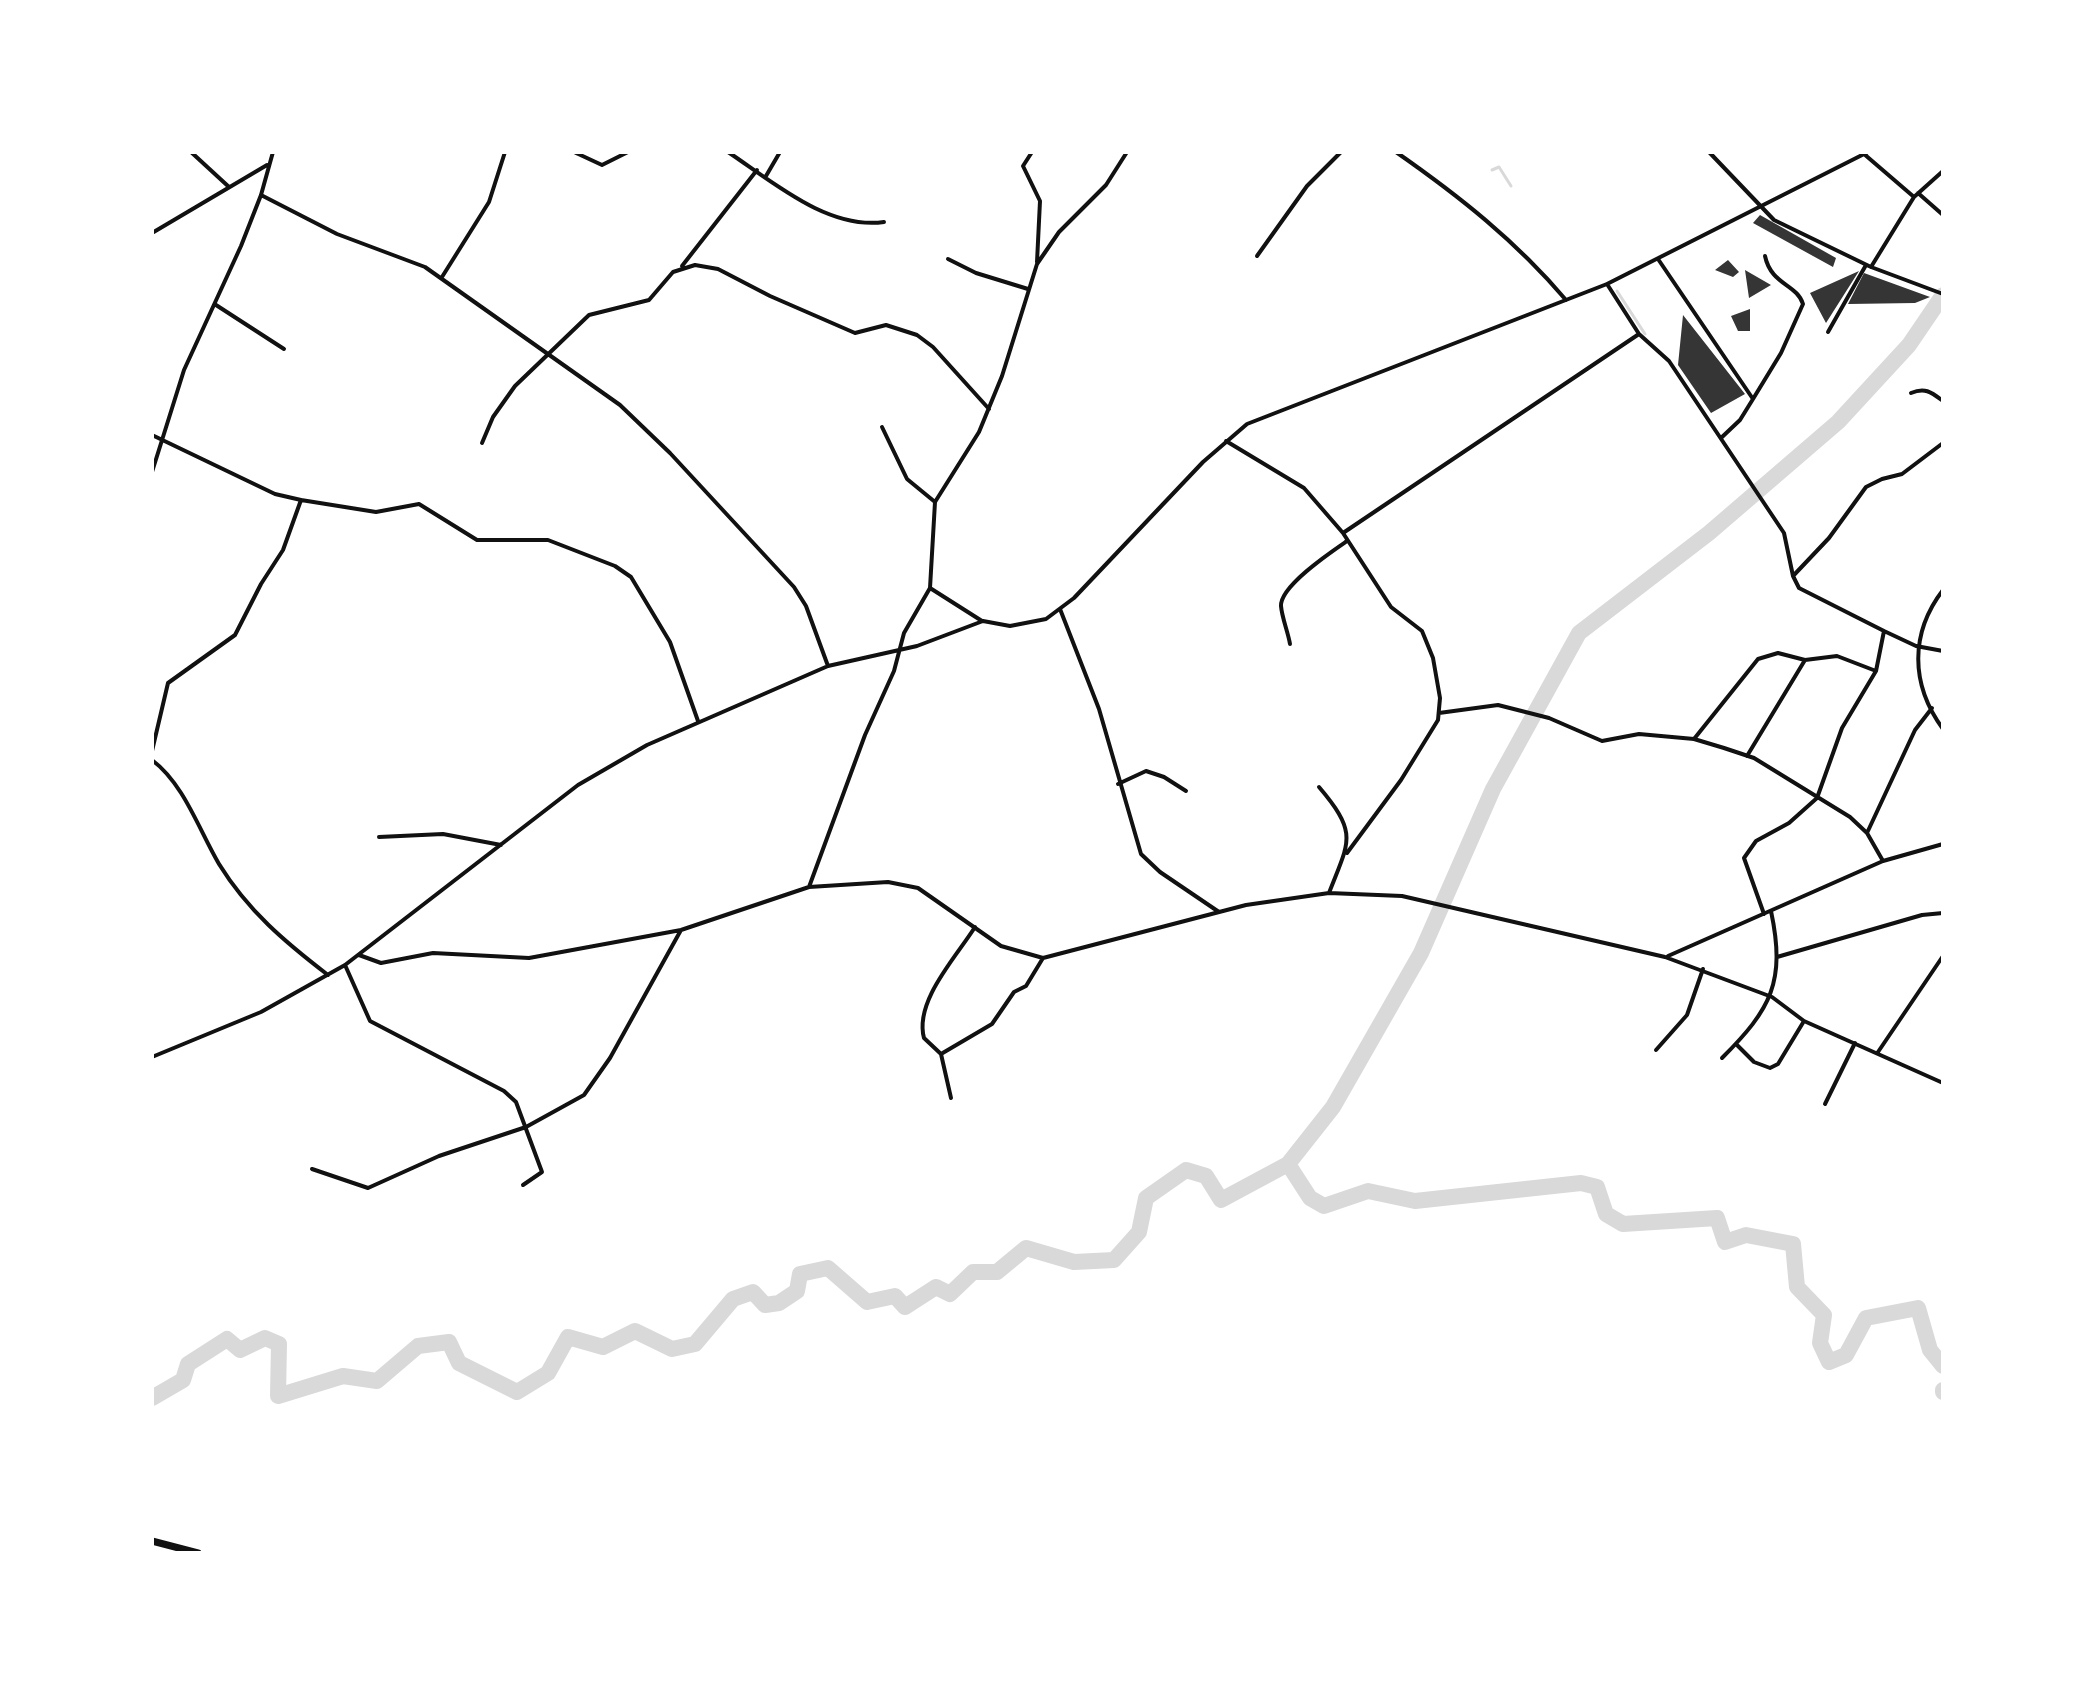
<!DOCTYPE html>
<style>
body{margin:0}
#map{position:relative;width:2095px;height:1705px;overflow:hidden;background:#fff;font-family:"DejaVu Sans",sans-serif}
canvas{display:block}
.frame{position:absolute;inset:0;border:154px solid #fff;pointer-events:none}
</style>
<div id="map">
<canvas width="2095" height="1705"></canvas>
<div class="frame"></div>
</div>
<script>
const ctx = document.querySelector('canvas').getContext('2d');
ctx.lineJoin = 'round';
function trace(path, color, width, dash) { ctx.strokeStyle = color; ctx.lineWidth = width; ctx.lineCap = dash ? 'butt' : 'round'; ctx.setLineDash(dash || []); ctx.stroke(path); }
function paint(path, color) { ctx.fillStyle = color; ctx.fill(path, 'evenodd'); }
const stream = new Path2D(`
 M1492,170l7,-3 12,19
 M1617,291l28,43`);
const river = new Path2D(`
 M1288,1164l45,-57 88,-154 72,-164 86,-156 130,-100 129,-111 71,-77 34,-50
 M1943,1390v2
 M152,1398l31,-18 5,-16 39,-25 13,11 25,-12 14,6 -1,52 65,-20 34,5 41,-35 31,-4 10,21 58,29 31,-19 20,-36 35,10 32,-16 37,18 23,-5 38,-45 20,-7 12,13 14,-2 18,-12 3,-17 28,-6 39,34 28,-6 10,11 31,-20 14,7 23,-22h24l29,-24 48,14 40,-2 25,-28 7,-34 40,-28 20,6 15,24 67,-36 22,34 14,8 44,-15 47,10 166,-18 16,4 9,27 17,10 94,-6 8,24 21,-7 47,9 4,43 27,28 -4,28 9,19 17,-7 20,-37 52,-10 12,42 13,16`);
const building = new Path2D(`
 M1760,215l76,43 -3,9 -80,-44z
 M1728,260l11,12 -6,5 -18,-7z
 M1745,270l26,15 -22,13z
 M1859,271l-33,52 -16,-30z
 M1864,273l66,24 -15,6 -67,1z
 M1750,309v22h-12l-7,-15z
 M1683,315l62,79 -34,19 -33,-48z`);
const minor = new Path2D(`
 M191,152l38,35
 M574,152l28,13 26,-13
 M728,152c45,30 100,78 156,70
 M1032,152l-9,14 17,35 -3,61
 M1396,152c63,44 120,89 170,148
 M1709,152l65,68 97,47 72,27
 M1864,154l50,43
 M766,176l14,-24
 M1918,193l25,22
 M261,195l76,39 88,33 195,138 50,48 124,134 12,19 22,60
 M152,233l115,-68
 M1257,256l50,-70 34,-34
 M948,259l28,14 52,16
 M1658,259l95,140 -13,21 -19,18
 M682,266l75,-96
 M1871,267l43,-70 29,-26
 M442,277l47,-75 16,-50
 M1607,284l32,50 30,27 115,172 9,43 6,12 85,43
 M216,305l68,44
 M1828,332l38,-67
 M1911,393c14,-6 20,-1 32,8
 M1753,399l28,-46 22,-49c-6,-20 -32,-19 -38,-48
 M882,427l25,52 28,23
 M152,435l123,59 26,6 75,12 43,-8 58,36h71l67,26 16,11 39,65 28,79
 M1226,441l78,47 39,45 48,74 31,24 11,27 7,40 -2,22 -37,60 -54,73
 M482,443l11,-26 22,-31 74,-71 60,-15 24,-28 22,-7 23,4 52,27 85,37 31,-8 31,10 16,12 56,62
 M152,472l32,-102 57,-124 20,-51 12,-43
 M1343,533l296,-199
 M1793,576l36,-38 37,-51 16,-8 20,-5 41,-31
 M930,588l52,33
 M1943,590c-33,43 -33,94 0,139
 M1060,609l39,100 42,145 19,18 59,40
 M1290,644c-2,-12 -8,-26 -9,-38 -1,-20 50,-54 66,-65
 M1439,713l59,-8 51,13 53,23 37,-7 55,5 30,9 30,10 96,59 17,16 16,28
 M1694,739l64,-80 20,-6 27,7
 M152,751l16,-68 67,-48 26,-51 22,-34 18,-50
 M1747,756l58,-96 32,-4 39,15
 M152,760c32,24 47,70 67,104 29,47 66,78 109,111
 M1118,784l28,-13 18,6 22,14
 M1319,787c40,47 30,54 10,106
 M1867,833l48,-103 17,-22
 M379,837l64,-3 58,11
 M809,887l56,-152 29,-64 10,-38 26,-45 5,-86 44,-70 23,-56 35,-112 22,-32 47,-47 21,-33
 M1764,914l-20,-56 12,-17 33,-18 28,-25 25,-70 34,-57 8,-40 32,15 27,5
 M975,927c-18,29 -61,74 -51,111l17,16 51,-30 22,-32 12,-6 17,-28
 M359,955l22,8 52,-10 96,5 152,-28 128,-43 79,-5 30,6 83,58 42,12 203,-53 83,-12 73,3 263,61 107,40 32,24 139,62
 M1668,956l215,-95 60,-17
 M1777,957l145,-42 21,-2
 M345,965l25,56 134,70 12,11 26,70 -19,13
 M1736,1044l18,18 16,6 8,-4 26,-43
 M1656,1050l31,-35 16,-46
 M1878,1052l65,-96
 M941,1054l10,44
 M152,1057l109,-45 84,-47 233,-180 69,-40 181,-79 89,-20 66,-25 27,5 36,-7 28,-21 129,-136 44,-38 360,-140 261,-132
 M1722,1058c49,-49 64,-76 49,-147
 M1825,1104l30,-61
 M312,1169l56,19 71,-32 87,-29 58,-32 26,-37 71,-128`);
const trunk = new Path2D(`
 M152,1541l46,12`);
trace(stream, '#d9d9d9', 3);
trace(river, '#d9d9d9', 16);
paint(building, '#353535');
trace(minor, '#111', 4);
trace(trunk, '#111', 7);
</script>
